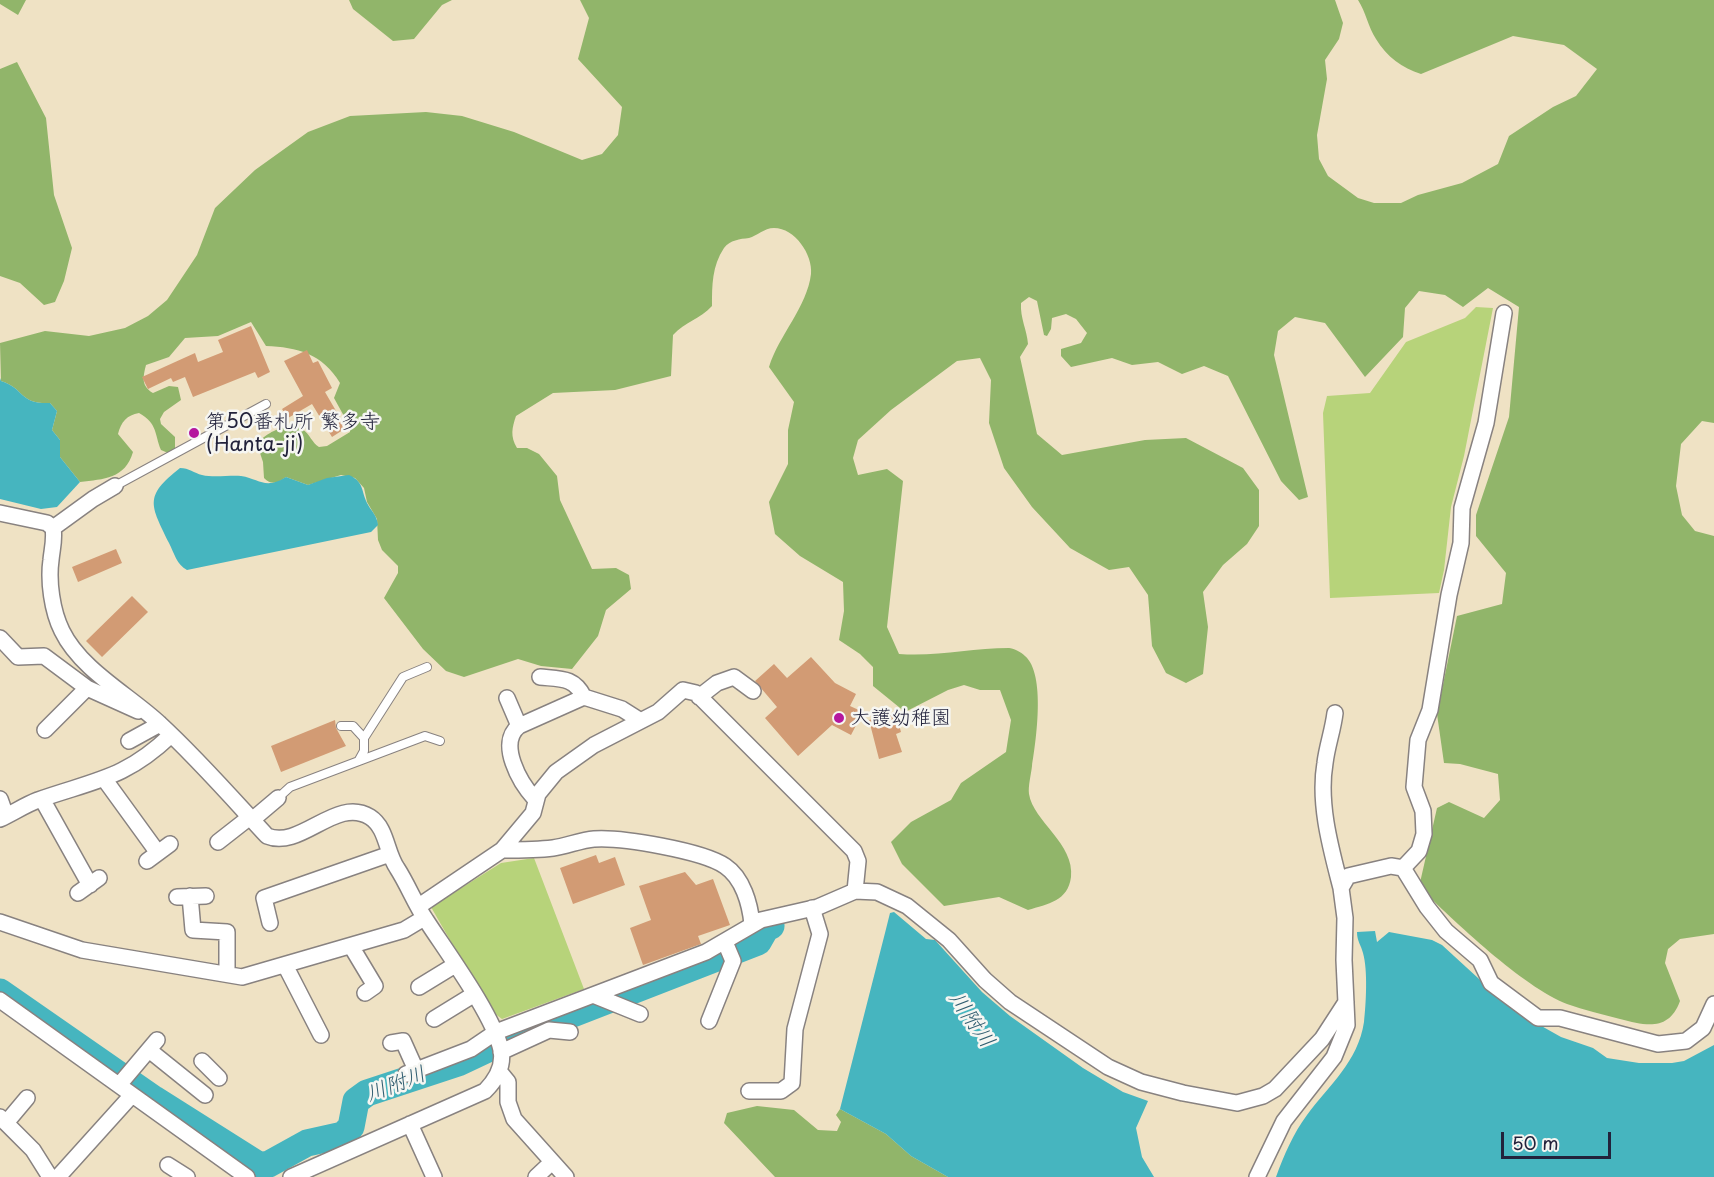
<!DOCTYPE html>
<meta charset="utf-8">
<style>
body{margin:0}
#map{position:relative;width:1714px;height:1177px;overflow:hidden;background:#efe2c4;font-family:"Playpen Sans",sans-serif}
canvas{display:block}
.scale{position:absolute;left:1501px;top:1132px;width:110px;height:27px;box-sizing:border-box;border:3px solid #22223b;border-top:0;padding-left:8px;font-size:18px;line-height:21px;white-space:nowrap;color:#22223b;-webkit-text-stroke:4px #f6f6f2;paint-order:stroke}
</style>
<div id="map">
<canvas width="1714" height="1177"></canvas>
<div class="scale">50 m</div>
</div>
<script>
const ctx = document.querySelector('canvas').getContext('2d');
ctx.lineJoin = 'round';
function paint(path, color) { ctx.fillStyle = color; ctx.fill(path, 'evenodd'); }
function trace(path, color, width, dash) { ctx.strokeStyle = color; ctx.lineWidth = width; ctx.lineCap = dash ? 'butt' : 'round'; ctx.setLineDash(dash || []); ctx.stroke(path); }
function label(font, color, halo, rows, align = 'center') {
  ctx.font = font + ' "Playpen Sans","Klee One",sans-serif'; ctx.lineWidth = 5; ctx.setLineDash([]); ctx.textBaseline = 'middle'; ctx.strokeStyle = halo; ctx.fillStyle = color; for (const [text, x, y, turn = 0] of rows) {
    ctx.save(); ctx.translate(x, y); ctx.rotate((+turn || 0) * Math.PI / 180); ctx.textAlign = isNaN(turn) ? turn : align; if (halo) ctx.strokeText(text, 0, 0); ctx.fillText(text, 0, 0); ctx.restore();
  }
}
const green = new Path2D(`
 M1476,307l17,1 -29,148 -13,51 -7,63 -5,23 -109,5 -7,-185 4,-17 43,-3 36,-51 59,-24z
 M534,858l50,131 -82,30 -12,-9 -59,-103 70,-44z`);
const forest = new Path2D(`
 M0,0h26l-8,15 -18,-11z
 M349,0h103l-10,5 -28,34 -21,2 -40,-32z
 M580,0h755l8,23 -4,16 -14,21 2,19 -10,56 2,24 9,17 30,22 16,5h27l17,-8 44,-12 36,-19 11,-28 44,-29 23,-11 21,-27 -33,-24 -51,-9 -92,38c-19,-6 -34,-17 -45,-35 -8,-12 -10,-27 -18,-39h356v423l-12,-2 -21,23 -5,42 6,29 13,16 19,5v398l-34,5 -12,10 -3,14 15,38c-11,30 -33,25 -60,18 -18,-5 -36,-9 -53,-15 -44,-17 -113,-83 -148,-117l18,-79 12,-6 35,16 16,-18 -2,-26 -38,-10 -16,-1 -7,-49 20,-98 45,-12 4,-31 -30,-37v-21l33,-98 10,-110 -31,-19 -25,19 -18,-12 -26,-4 -14,17 -2,29 -38,40 -40,-54 -30,-6 -17,14 -4,24 34,142 -9,3 -18,-19 -53,-105 -24,-10 -22,8 -24,-12 -26,3 -20,-7 -41,9 -10,-11v-7l20,-6 6,-10 -11,-14 -10,-5 -14,4 -1,11 -4,7 -3,-1 -7,-34 -8,-4 -8,6c-1,15 6,27 7,41l-8,13 17,77 25,21 83,-15 41,-2 57,30 16,22v36l-12,18 -24,21 -20,27 5,35 -5,47 -17,9 -20,-10 -14,-27 -4,-51 -19,-28 -20,3 -39,-22 -38,-41 -28,-39 -15,-45 2,-43 -11,-22 -23,3 -66,49 -33,30 -5,18 5,17 29,-6 16,12 -16,146 12,27c37,3 73,-6 110,-6 4,0 12,4 16,8 21,18 11,85 7,110 -1,9 -4,20 -3,28 4,27 46,50 42,83 -3,24 -23,27 -43,33l-29,-13 -55,9 -42,-42 -11,-22 20,-20 40,-22 10,-17 45,-31 5,-32 -11,-30h-20l-16,-5 -16,5 -43,22 -32,-26v-19l-13,-13 -21,-14 5,-29 -1,-29 -43,-26 -25,-22 -6,-32 19,-38v-34l6,-28 -25,-35c10,-32 38,-60 42,-93 2,-19 -16,-46 -37,-46 -10,0 -17,8 -25,10 -9,1 -19,2 -25,10 -12,18 -12,37 -12,58 -12,13 -27,16 -39,29l-2,41 -56,14 -62,3 -37,23c-4,12 -6,20 1,32h10l12,6 18,22 3,24 32,69 24,-1 13,7 2,14 -25,21 -8,26 -26,33 -31,-3 -23,-7 -54,18 -18,-6 -23,-22 -39,-51 14,-25v-7l-16,-16 -4,-10 -1,-21 -10,-17 -3,-14 -9,-10 -14,-3 -33,10 -22,-8c-8,6 -14,9 -22,1l-1,-16 -6,-18c8,-11 31,-23 45,-15 8,5 10,14 17,18l8,-1 23,-14v-5l-16,-29 6,-15c-17,-29 -43,-36 -74,-37l-15,-24 -33,14 -33,2 -16,19 -23,8c-3,12 -5,21 7,28l16,-7 9,1 3,13 -17,12 -4,7 1,5 14,13v12l-7,4 -7,-3c-7,-17 -3,-26 -22,-37 -12,2 -18,9 -21,21l15,18c-8,27 -29,27 -53,30l-20,-25v-17l-8,-10 5,-19 -7,-8c-32,1 -24,-14 -49,-22l-1,-38 45,-12 44,5 36,-8 23,-12 19,-16 30,-45 18,-47 40,-38 53,-38 42,-16 76,-4 36,4 52,16 68,28 20,-6 16,-19 4,-28 -44,-48 11,-41z
 M17,62l29,56 8,77 18,53 -8,33 -9,21 -11,3 -24,-22 -20,-7v-207z
 M757,1106l37,4 24,20 19,1 4,-9 -5,-7 4,-6 46,25 25,22 37,21h-173l-51,-54 3,-10z`);
const water = new Path2D(`
 M0,378l1,3c25,8 17,23 49,22l7,8 -5,19 8,10v17l20,25 -23,25 -16,2 -41,-10z
 M180,468c9,0 14,5 22,7 12,3 27,0 39,1 19,3 24,14 45,1l22,8 19,-7 22,-3c15,7 12,15 18,28 4,8 10,12 11,22l-7,7 -184,38c-10,-5 -13,-17 -18,-27 -18,-38 -26,-46 11,-75z
 M894,912l32,27 9,1 47,52 28,24 73,52 40,24 25,9 -12,27 6,29 12,20h-206l-37,-21 -25,-22 -46,-25 45,-176 5,-20z
 M1375,931l2,11 12,-10 43,8 10,5 48,44 39,30 32,18 32,11 14,10 32,5h33l12,-2 30,-16v132h-438c8,-22 17,-43 31,-62 22,-30 51,-53 57,-93 2,-17 4,-52 -1,-69 -2,-8 -6,-12 -6,-21z`);
const river = new Path2D(`
 M0,992l154,107 106,67 9,-2 38,-21 36,-8 8,-8 5,-26 11,-8 91,-30 53,-25 247,-96 8,-14 5,-2`);
const building = new Path2D(`
 M251,326l19,46 -12,6 -3,-6 -62,25 -8,-20 -12,5 -2,-4 -23,11 -6,-12 53,-24 3,9 25,-10 -5,-12z
 M307,350l6,13 5,-2 14,27 -7,4 21,36 -14,9 -20,-33 -24,14 -6,-9 21,-13 -19,-35z
 M116,549l6,14 -44,19 -6,-15z
 M132,596l16,16 -46,45 -16,-16z
 M811,657l24,26 21,11 -6,12 13,6 -12,23 -19,-10 -34,31 -33,-38 12,-11 -22,-26 19,-17 13,14z
 M896,714l5,18 -5,2 6,18 -23,7 -10,-39z
 M335,720l1,8 10,18 -65,26 -10,-26z
 M596,855l3,8 16,-6 10,28 -52,19 -13,-36z
 M685,872l11,13 17,-6 17,46 -32,11 3,8 -58,21 -13,-37 21,-8 -12,-34z`);
const lane = new Path2D(`
 M115,486l151,-82
 M341,726h12l11,12v13l-5,9
 M364,738l39,-61 24,-10
 M278,798l12,-11 135,-51 15,5`);
const street = new Path2D(`
 M0,513l47,10 6,5c2,11 -1,21 -2,32 -3,21 1,51 11,71 19,39 67,64 98,93 38,35 72,74 107,112 34,14 69,-40 103,-19 17,11 16,35 27,51 11,17 18,36 29,52 20,31 68,96 75,130 3,16 -5,30 -16,41l-194,86
 M53,528l40,-29 22,-13
 M0,638l18,19 26,-1 43,32 51,23
 M540,677c21,2 34,0 44,20
 M699,697l18,-14 17,-6 19,14
 M507,698l12,28
 M1335,713c-2,17 -8,33 -10,50 -7,41 6,86 16,125
 M45,730l42,-42
 M129,741l31,-17
 M105,780l53,73
 M0,799l6,17
 M42,799l48,86
 M535,799c-15,-16 -38,-56 -16,-73l65,-29 38,12 19,12
 M0,819c13,-6 25,-14 38,-19 57,-20 87,-21 133,-65
 M252,820l26,-22
 M218,842l32,-25
 M502,850c17,0 35,0 51,-2 14,-2 28,-8 41,-9 28,-2 109,12 131,27 18,12 25,38 27,58
 M147,861l23,-17
 M1403,868l16,-17 5,-17 -1,-23 -9,-24 4,-47 12,-30 19,-115 12,-52 1,-35 24,-85 18,-110
 M78,893l21,-15
 M190,896l3,34 34,2v42
 M177,897l29,-1
 M419,906l83,-56 31,-37 5,-19 18,-22 38,-27 64,-33 25,-22 13,3 158,158 4,10 -3,30
 M0,922l82,28 160,27 162,-47 20,-12
 M270,923l-6,-25 126,-44
 M351,946l24,40 -10,7
 M285,965l36,70
 M419,987l36,-22
 M593,995l47,19
 M0,1000l247,177
 M434,1019l39,-24
 M709,1021l24,-60 -8,-19
 M391,1043l12,-2 13,29
 M149,1050l56,45
 M501,1052l48,-22 21,2
 M202,1061l17,17
 M499,1071l9,11v20l6,17 52,58
 M406,1074l65,-25 25,-17 210,-80 55,-32 57,-13 37,-16 22,1 30,14 42,34 36,40 25,22 98,65 33,15 42,11 54,10 26,-7 12,-7 47,-50 24,-37
 M119,1085l38,-45
 M749,1091h32l11,-8 3,-54 25,-95 -8,-26
 M0,1117l33,33 17,27
 M6,1123l21,-25
 M410,1124l24,53
 M168,1165l19,12
 M58,1177l74,-82
 M536,1177l16,-15
 M1257,1177l27,-56 50,-64 13,-32 -3,-65 1,-42 -4,-30 7,-12 43,-10 12,2 24,39 19,24 34,29 11,23 47,35h22l98,26 28,-3 17,-13 11,-24`);
const markers = [
 [194,433,6,"#b5179e"],
 [839,718,6,"#b5179e"]
];
const poiNames = [
 ["第50番札所 繁多寺",206,422],
 ["(Hanta-ji)",206,445],
 ["大護幼稚園",851,718]
];
const waterNames = [
 ["川附川",971,1020,55],
 ["川附川",396,1085,-21]
];
paint(green, '#b7d37a');
paint(forest, '#91b56a');
paint(water, '#46b5bf');
trace(river, '#46b5bf', 27);
paint(building, '#d29b74');
trace(lane, '#888280', 10);
trace(street, '#888280', 18);
trace(lane, '#fff', 8);
trace(street, '#fff', 15);
for (const [x, y, r, color] of markers) { const dot = new Path2D(); dot.arc(x, y, r, 0, 2 * Math.PI); ctx.fillStyle = color; ctx.fill(dot); trace(dot, '#f6f6f2', 2); }
label('20px', '#22223b', '#f6f6f2', poiNames, 'left');
label('italic 21px', '#305d70', '#f6f6f2', waterNames);
</script>
